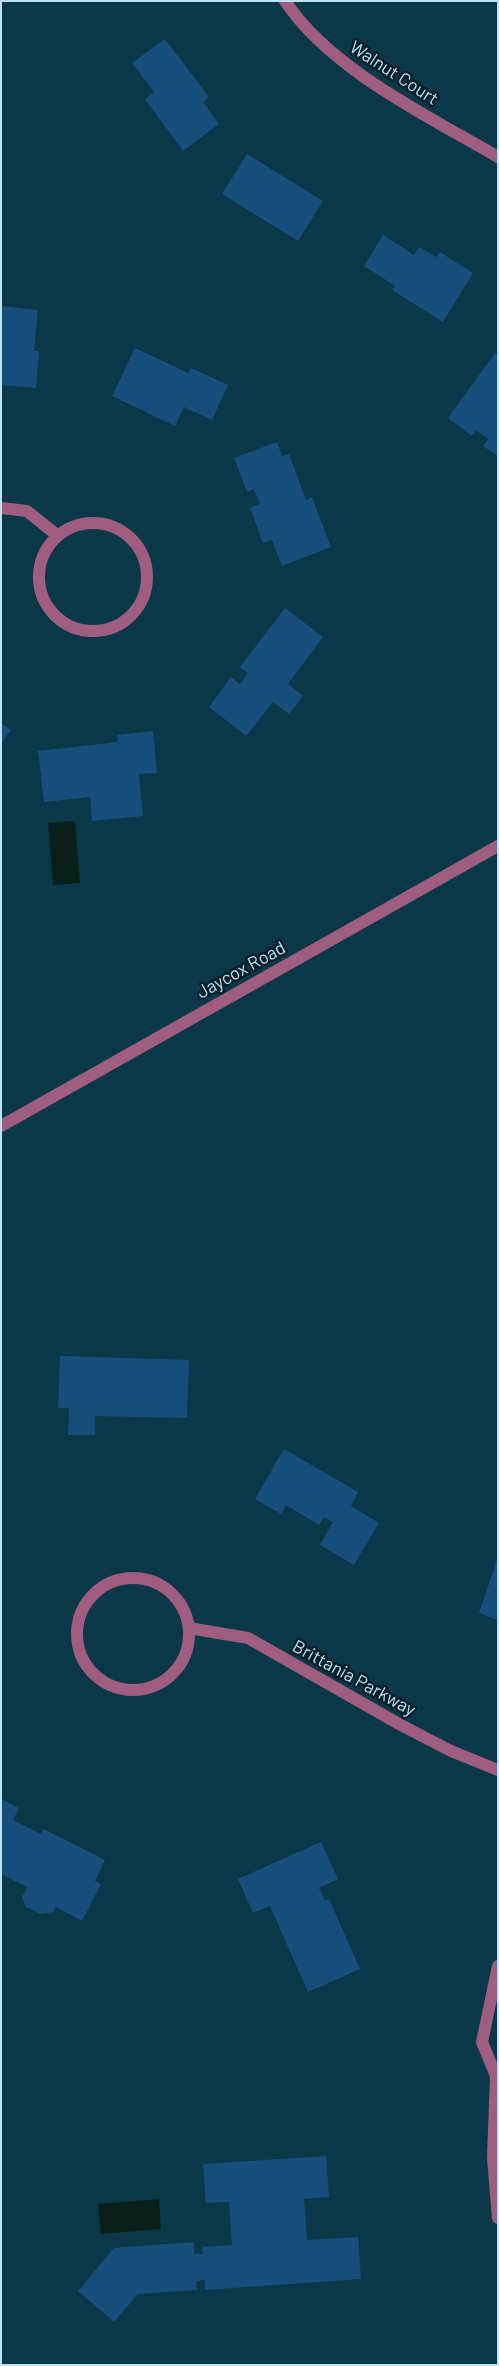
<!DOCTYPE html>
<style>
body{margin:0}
#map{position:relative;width:499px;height:2366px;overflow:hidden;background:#0a3849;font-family:Barlow,sans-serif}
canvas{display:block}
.frame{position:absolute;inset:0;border:2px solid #bce2f3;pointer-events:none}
</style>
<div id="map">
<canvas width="499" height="2366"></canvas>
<div class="frame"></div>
</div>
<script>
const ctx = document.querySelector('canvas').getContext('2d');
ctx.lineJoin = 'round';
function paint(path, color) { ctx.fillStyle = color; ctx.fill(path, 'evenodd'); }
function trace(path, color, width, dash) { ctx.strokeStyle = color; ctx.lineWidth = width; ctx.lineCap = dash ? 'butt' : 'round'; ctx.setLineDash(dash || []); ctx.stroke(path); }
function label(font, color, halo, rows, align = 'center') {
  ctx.font = font + ' Barlow,sans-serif'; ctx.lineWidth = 5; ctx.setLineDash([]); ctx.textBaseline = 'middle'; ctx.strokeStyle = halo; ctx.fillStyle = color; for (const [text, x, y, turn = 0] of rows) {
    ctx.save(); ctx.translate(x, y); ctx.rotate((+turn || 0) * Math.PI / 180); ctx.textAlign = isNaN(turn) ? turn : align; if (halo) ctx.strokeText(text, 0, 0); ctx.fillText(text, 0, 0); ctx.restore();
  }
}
const water = new Path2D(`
 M75,821l5,62 -27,2 -5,-62z
 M159,2199l2,30 -60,5 -3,-30z`);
const building = new Path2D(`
 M165,39l44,58 -6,5 16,22 -36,27 -38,-52 9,-7 -22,-29z
 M247,154l76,47 -25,40 -76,-47z
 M383,235l31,20 5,-8 17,10 4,-5 33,21 -30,49 -51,-32 3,-4 -31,-20z
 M1,306l37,4 -4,41h5l-3,37 -35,-3z
 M135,348l53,25 3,-5 37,17 -16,35 -28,-13 -9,19 -63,-30z
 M495,353l3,2v101l-15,-10 5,-7 -12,-9 -4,6 -24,-18z
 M277,442l5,14 7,-2 17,46 6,-3 19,50 -49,19 -10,-26 -9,3 -13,-35 10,-4 -6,-15 -7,3 -13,-34z
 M285,608l38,29 -35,47 15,12 -14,18 -16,-12 -27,34 -37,-29 22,-30 9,7 8,-11 -8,-6z
 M1,723l10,7 -10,13z
 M153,731l4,42 -18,1 4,42 -51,5 -2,-24 -46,5 -6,-51 80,-9 -1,-7z
 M60,1356l129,4 -2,58 -92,-2v19h-27l1,-27h-11z
 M284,1449l74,43 -7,14 28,17 -25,42 -34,-20 13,-23 -9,-5 -5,8 -33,-20 -5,9 -26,-15z
 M497,1560h1v60l-19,-7z
 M1,1799l18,9 -6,12 28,14 2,-5 62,31 -10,21 6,3 -19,37 -26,-14 -3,5 -12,2 -15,-7 -4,-10 5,-10 -26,-13z
 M321,1842l17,37 -19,9 6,13 4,-2 31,70 -52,23 -38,-86 -17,7 -15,-34z
 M326,2156l3,41 -25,2 3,41 51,-3 3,42 -156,11v-10l-9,1 1,9 -59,4 -24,28 -36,-31 36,-43 80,-6v12h9l-1,-7 30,-2 -3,-43 -23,1 -3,-39z`);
const minor = new Path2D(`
 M285,1c46,69 143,115 213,156
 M1,508l26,3 31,25
 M39 577a54 54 0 1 1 108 0a54 54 0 1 1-108 0Z
 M1,1126l497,-280
 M77 1634a56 56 0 1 1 112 0a56 56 0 1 1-112 0Z
 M189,1628l59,10 151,86 52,27 47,19
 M498,1966l-16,76 14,34 -3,82 5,60`);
const streetNames = [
 ["Walnut Court",394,73,33],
 ["Jaycox Road",241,970,-29],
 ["Brittania Parkway",354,1678,29]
];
paint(water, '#0a1f18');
paint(building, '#184e7b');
trace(minor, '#9f5d7f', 12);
label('18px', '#bce2f3', '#001e2b', streetNames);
</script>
